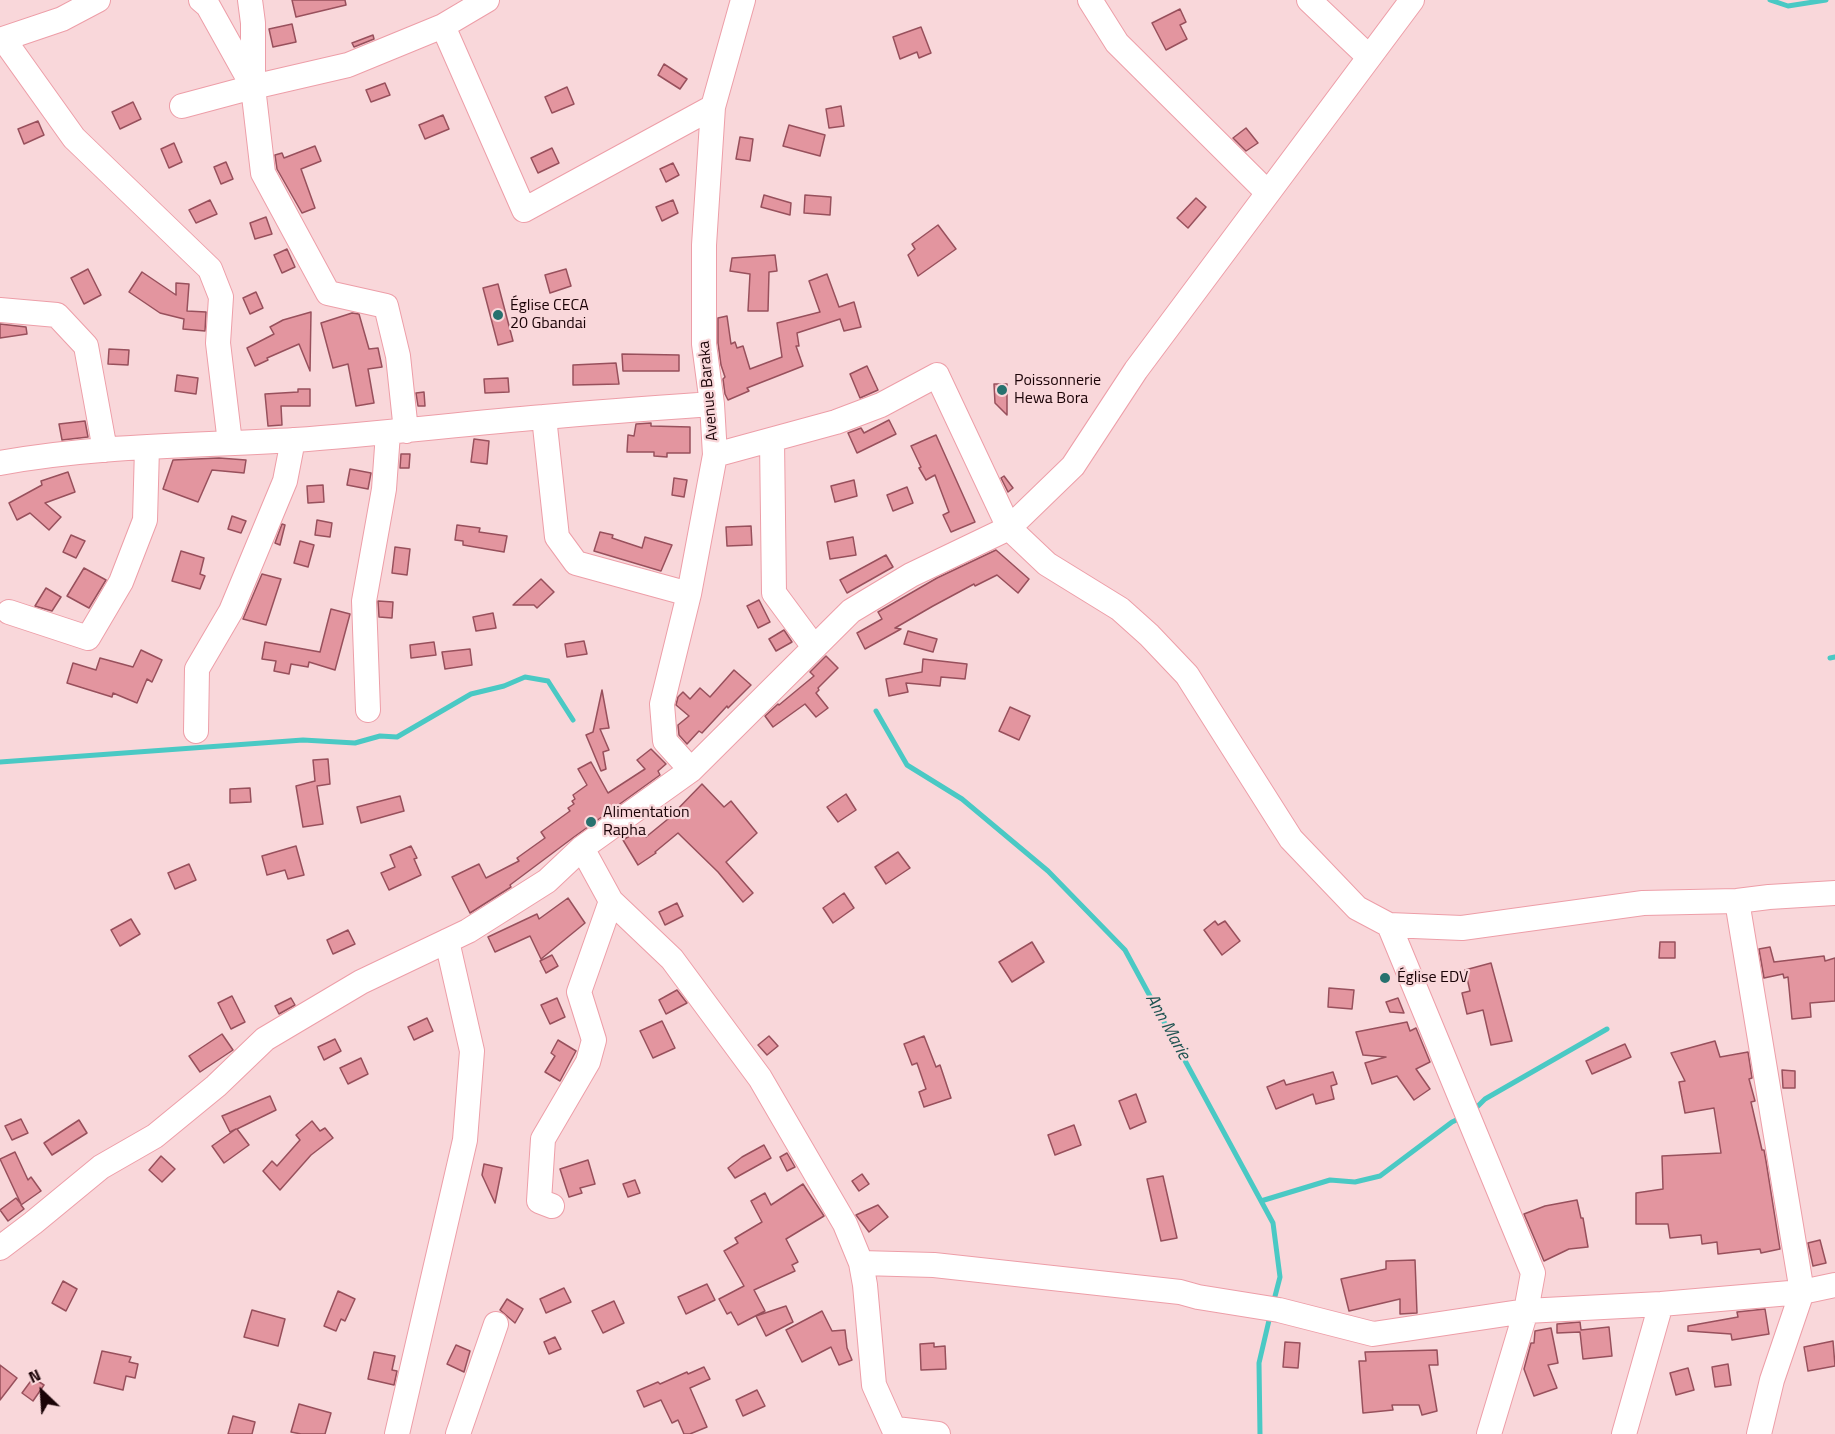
<!DOCTYPE html>
<meta charset="utf-8">
<style>
body{margin:0}
#map{position:relative;width:1835px;height:1434px;overflow:hidden;background:#f9d7da;font-family:"Titillium Web",sans-serif}
canvas{display:block}
.north{position:absolute;left:12px;top:1362px;width:60px;height:60px;-webkit-text-stroke:4px #f9d7da;paint-order:stroke;rotate:335deg;font-size:16px;font-weight:700;line-height:24px;text-align:center;color:#1b0307}
.north::after{content:'';display:block;margin:auto;width:21px;height:27px;background:#1b0307;clip-path:polygon(50% 0,100% 100%,50% 72%,0 100%)}
</style>
<div id="map">
<canvas width="1835" height="1434"></canvas>
<div class="north">N</div>
</div>
<script>
const ctx = document.querySelector('canvas').getContext('2d');
ctx.lineJoin = 'round';
function trace(path, color, width, dash) { ctx.strokeStyle = color; ctx.lineWidth = width; ctx.lineCap = dash ? 'butt' : 'round'; ctx.setLineDash(dash || []); ctx.stroke(path); }
function paint(path, color) { ctx.fillStyle = color; ctx.fill(path, 'evenodd'); }
function label(font, color, halo, rows, align = 'center') {
  ctx.font = font + ' "Titillium Web",sans-serif'; ctx.lineWidth = 4.5; ctx.setLineDash([]); ctx.textBaseline = 'middle'; ctx.strokeStyle = halo; ctx.fillStyle = color; for (const [text, x, y, turn = 0] of rows) {
    ctx.save(); ctx.translate(x, y); ctx.rotate((+turn || 0) * Math.PI / 180); ctx.textAlign = isNaN(turn) ? turn : align; if (halo) ctx.strokeText(text, 0, 0); ctx.fillText(text, 0, 0); ctx.restore();
  }
}
const stream = new Path2D(`
 M1770,0l18,6 38,-6
 M1830,658l5,-1
 M876,711l31,54 55,34 86,72 77,79 148,273 7,54 -7,27
 M0,762l303,-22 52,3 25,-7 17,1 74,-43 33,-8 21,-9 23,4 25,39
 M1473,1111l12,-12 122,-70
 M1261,1201l69,-21 25,2 25,-6 72,-54 11,-5
 M1260,1434l-1,-71 11,-47`);
const building = new Path2D(`
 M292,0h53l1,5 -50,12z
 M1180,9l6,13 -6,3 7,14 -21,11 -14,-27z
 M292,24l4,18 -23,5 -4,-18z
 M921,27l10,26 -12,5 -2,-6 -17,7 -7,-22z
 M373,35l1,4 -20,8 -2,-4z
 M664,64l23,15 -7,10 -22,-14z
 M385,83l5,12 -19,7 -5,-12z
 M567,87l7,17 -22,9 -7,-16z
 M133,102l8,17 -21,10 -8,-17z
 M841,106l3,20 -15,2 -3,-19z
 M443,115l6,14 -24,10 -6,-14z
 M38,121l6,14 -20,9 -6,-15z
 M789,125l36,10 -5,21 -37,-10z
 M1246,128l12,15 -12,8 -13,-13z
 M740,137l13,2 -3,22 -14,-2z
 M174,143l8,19 -13,6 -8,-19z
 M315,146l6,15 -20,8 14,39 -13,5 -25,-44 -2,-14 7,-2 2,5z
 M552,148l7,15 -21,10 -7,-15z
 M226,162l7,17 -12,5 -7,-17z
 M673,163l6,12 -13,7 -6,-13z
 M764,195l27,8 -1,12 -29,-8z
 M805,195l26,2 -1,18 -26,-2z
 M1196,198l10,9 -18,21 -11,-10z
 M210,200l7,14 -21,9 -7,-13z
 M673,200l5,13 -16,8 -6,-14z
 M266,217l6,17 -17,5 -5,-16z
 M938,225l18,24 -38,27 -10,-21 7,-6 -3,-5z
 M287,249l8,18 -13,6 -8,-18z
 M775,255l2,16 -8,1 -1,39h-20l2,-37 -20,-3 2,-13z
 M88,269l13,26 -17,9 -13,-26z
 M566,269l5,17 -21,7 -5,-18z
 M142,272l34,23v-12l13,1 -2,27 19,1 -1,19 -22,-2 1,-10 -24,-6 -31,-21z
 M827,274l12,33 15,-5 7,25 -17,4 -4,-12 -43,14 2,13h-3l7,20 -56,22 2,3 -21,9 -3,-6 -2,-15 2,-2 -4,-12 -3,-22v-25l9,-2 4,28 4,-2 2,6 6,-2 7,23 32,-12 -5,-34 43,-11 -11,-31z
 M498,284l15,57 -15,4 -15,-57z
 M256,292l7,16 -13,6 -7,-16z
 M311,312l-1,59 -11,-27 -32,14 1,2 -13,6 -8,-18 27,-14 -4,-7 13,-7z
 M352,313l7,1 10,35 9,-1 4,19 -14,2 6,34 -18,3 -8,-42 -15,4 -12,-45z
 M0,324l26,3 1,7 -27,4z
 M109,349l20,1 -1,15 -20,-1z
 M622,354l57,1v16h-56z
 M616,363l3,21 -46,1v-20z
 M867,366l11,24 -18,8 -10,-24z
 M177,375l21,3 -2,16 -21,-3z
 M508,378l1,14 -24,1 -1,-14z
 M994,384h13v31l-12,-12z
 M298,389h12v17h-29l1,19 -14,1 -3,-32 33,-2z
 M424,392l1,14h-7l-2,-13z
 M889,420l7,14 -39,19 -9,-20 13,-5 3,5z
 M85,421l3,16 -26,3 -3,-16z
 M651,423v3l39,1v26h-23v4l-13,-1v-4h-27l1,-17 6,1 2,-12z
 M936,435l39,87 -24,10 -8,-17 6,-3 -14,-37 -9,5 -7,-12 2,-1 -10,-21z
 M474,439l15,2 -2,23 -16,-2z
 M401,454h9l-1,14h-9z
 M219,458l27,2 -2,13 -32,-3 -14,32 -35,-13 10,-29z
 M350,469l21,4 -3,16 -21,-4z
 M68,472l7,20 -30,11 16,14 -12,13 -19,-17 -13,7 -8,-17 33,-18 -1,-4z
 M1004,476l9,12 -5,4 -7,-14z
 M674,478l13,2 -3,17 -12,-2z
 M854,480l3,16 -22,6 -4,-16z
 M323,485l1,17 -16,1 -1,-17z
 M907,487l6,16 -20,8 -6,-16z
 M232,516l14,5 -5,12 -13,-4z
 M317,520l15,3 -2,14 -15,-2z
 M282,524l3,1 -5,20 -5,-2z
 M457,525l23,3 -1,4 28,4 -3,16 -41,-7v-4l-8,-1z
 M751,526l1,19 -25,1 -1,-19z
 M600,532l13,3 -1,3 30,10 3,-11 27,8 -11,26 -67,-20z
 M71,535l14,6 -9,17 -13,-6z
 M853,537l3,18 -26,4 -3,-17z
 M300,541l14,4 -6,22 -14,-4z
 M395,547l15,2 -3,26 -15,-2z
 M996,550l33,29 -11,14 -21,-18 -22,11 -1,-2 -41,22 -38,22 6,1 -36,20 -8,-16 25,-14 -4,-7 59,-34z
 M181,551l23,7 -4,16 5,2 -5,13 -28,-8z
 M886,555l7,12 -46,26 -7,-13z
 M84,568l22,12 -17,28 -22,-12z
 M262,574l19,5 -15,46 -23,-6z
 M541,579l13,13 -17,16 -3,-3h-21z
 M46,588l15,9 -9,14 -17,-5z
 M759,600l11,22 -12,6 -11,-22z
 M378,601l15,1 -1,16 -13,-1z
 M331,609l19,5 -15,56 -26,-8 -1,5 -17,-3 -2,10 -15,-3 2,-10 -14,-2 3,-17 55,10z
 M493,613l3,15 -20,3 -3,-14z
 M784,630l8,12 -16,9 -7,-12z
 M908,631l29,8 -4,13 -29,-8z
 M584,641l3,13 -20,3 -2,-13z
 M434,642l2,13 -25,3 -1,-13z
 M470,649l2,16 -27,4 -3,-17z
 M141,650l21,10 -10,22 -5,-3 -10,24 -24,-10 -1,4 -45,-14 6,-20 23,7 4,-12 33,9z
 M826,656l12,12 -20,20 1,2 -3,3 12,15 -12,9 -11,-13 -32,23 -8,-11 13,-12 1,1 35,-29 -4,-4z
 M923,659l44,5 -2,15 -24,-2 -1,9 -34,-3 2,9 -19,4 -3,-17 36,-7z
 M734,670l17,15 -23,23 -1,-2 -25,27 -3,-2 -12,13 -8,-9 -1,-10 11,-9 -13,-11 2,-8 5,-5 7,7 10,-11 10,9z
 M602,690l7,38 -9,1 9,21 -6,2 3,17 -5,2 -15,-36 7,-3z
 M1010,707l20,9 -11,24 -20,-9z
 M651,749l15,15 -8,7 2,4 -86,62 -64,48 1,2 -41,26 -18,-36 27,-13 7,14 33,-17 -2,-3 28,-20 -4,-6 29,-21 -2,-3 6,-4 -2,-3 3,-2 -2,-4 14,-10 -9,-16 13,-7 17,31 37,-24 -8,-9z
 M328,759l2,25 -13,2 6,38 -20,3 -7,-41 19,-5 -2,-21z
 M702,784l22,23 7,-6 26,32 -31,29 27,31 -10,9 -25,-30 -40,-39 -23,19 1,1 -18,12 -15,-25 18,-11 5,8 22,-18z
 M250,788l1,14 -21,1v-14z
 M846,794l10,16 -18,12 -11,-15z
 M400,796l4,15 -43,12 -4,-16z
 M296,846l8,29 -16,4 -3,-9 -18,5 -5,-19z
 M411,846l6,12 -3,1 7,16 -32,15 -8,-17 14,-6 -5,-12z
 M898,852l12,16 -24,16 -11,-17z
 M189,864l7,16 -21,9 -7,-16z
 M844,893l10,15 -21,15 -10,-15z
 M568,898l17,25 -44,36 -11,-23 -35,16 -7,-15 49,-23 2,5z
 M677,903l6,13 -18,9 -6,-13z
 M131,919l9,15 -20,12 -9,-16z
 M1215,921l3,4 7,-4 15,20 -18,14 -18,-25z
 M348,930l7,14 -22,10 -6,-14z
 M1032,942l12,20 -32,20 -13,-20z
 M1660,942h15v16h-16z
 M1770,947l4,15 50,-6 1,5 10,-3v43l-25,2 1,14 -19,2 -4,-42 -4,1 -1,-4 -19,4 -5,-29z
 M552,955l6,11 -12,7 -6,-12z
 M1491,963l21,78 -21,4 -8,-35 -16,4 -5,-21 8,-2 -5,-21z
 M1329,988l25,2 -2,19 -24,-2z
 M677,990l10,13 -21,11 -7,-14z
 M232,996l13,26 -14,7 -13,-26z
 M291,998l4,7 -16,9 -4,-8z
 M557,998l8,19 -15,7 -9,-19z
 M1398,998l6,15 -14,-1 -4,-10z
 M427,1018l6,13 -19,9 -6,-13z
 M662,1021l13,27 -22,10 -13,-27z
 M1407,1022l3,9 6,-3 14,34 -14,7 14,20 -16,11 -17,-24 -25,8 -7,-21 21,-6 -23,-2 -7,-23z
 M222,1034l11,16 -33,22 -11,-16z
 M769,1036l9,10 -11,9 -9,-10z
 M924,1036l12,31 4,-2 11,33 -27,9 -5,-15 7,-3 -9,-26 -5,2 -8,-21z
 M335,1039l6,12 -17,9 -6,-13z
 M558,1040l18,11 -16,30 -15,-9 10,-16 -4,-3z
 M1715,1041l5,16 28,-5 4,26 -3,1 6,22 -4,1 11,48h2l2,11 14,88 -19,4 -1,-4 -42,5 -1,-12 -15,2 -1,-9 -31,3 -2,-14h-32v-31l27,-4 -1,-33 59,-3 -7,-45 -29,5 -6,-31 6,-1 -14,-28z
 M1625,1044l6,13 -39,17 -6,-13z
 M361,1058l7,16 -20,10 -8,-16z
 M1782,1070l13,1v17h-12z
 M1333,1072l4,12 -6,2 3,13 -18,5 -3,-10 -37,15 -9,-22 17,-7 2,5z
 M1136,1094l10,28 -16,7 -11,-28z
 M270,1096l6,14 -39,19 12,16 -25,18 -12,-17 24,-17 -6,3 -8,-16z
 M21,1119l7,14 -16,7 -7,-14z
 M79,1120l8,13 -35,22 -8,-12z
 M312,1121l8,10 5,-3 8,10 -22,17 -31,35 -17,-19 9,-10 5,5 23,-26 -4,-5z
 M1074,1125l7,20 -26,10 -7,-20z
 M764,1145l7,13 -36,20 -7,-10 14,-11z
 M15,1152l13,28 3,-3 10,14 -20,14 3,4 -16,12 -8,-11 16,-12 5,6 -21,-45z
 M787,1153l8,14 -8,4 -7,-14z
 M161,1156l14,13 -13,13 -13,-12z
 M588,1160l7,24 -15,4 2,5 -13,4 -9,-28z
 M484,1164l18,4 -7,35 -13,-28z
 M862,1174l7,10 -10,7 -7,-10z
 M1163,1176l14,62 -16,3 -14,-62z
 M635,1180l5,13 -12,4 -5,-13z
 M803,1184l21,32 -38,23 12,23 -6,3 3,6 -41,19 11,21 -27,14 -7,-13 -4,2 -8,-15 25,-13 -20,-35 14,-8 -3,-5 27,-16 -11,-21 14,-8 6,12z
 M1577,1200l4,18h2l5,29 -19,2 -25,12 -20,-47 21,-8z
 M878,1205l10,12 -19,15 -13,-17z
 M1820,1240l6,23 -13,3 -5,-23z
 M1415,1260l2,53 -17,1v-15l-51,12 -8,-32 45,-10v-8z
 M63,1281l14,8 -11,22 -14,-8z
 M707,1284l8,16 -29,14 -8,-17z
 M564,1288l7,14 -25,11 -6,-14z
 M338,1291l17,8 -10,22 -4,-2 -5,12 -12,-5z
 M507,1299l16,10 -8,14 -15,-13z
 M614,1301l10,22 -21,10 -11,-22z
 M786,1306l7,16 -27,14 -10,-20z
 M1765,1309l4,25 -37,6 -1,-6 -43,-3v-5l50,-9 -1,-5z
 M252,1310l33,9 -7,27 -34,-9z
 M822,1311l10,20 13,-1 2,18 5,12 -13,5 -8,-18 -29,15 -16,-32z
 M1580,1322l1,8 28,-3 3,29 -29,3 -3,-27 -23,1v-9z
 M1551,1328l7,35 -10,2 9,23 -23,8 -10,-27 7,-26h3l1,-12z
 M555,1337l6,12 -12,5 -5,-12z
 M1833,1341l2,25 -27,5 -4,-24z
 M1285,1342l15,1 -2,25 -15,-1z
 M934,1343v4l11,-1 1,23 -25,1 -1,-26z
 M456,1345l14,6 -6,21 -17,-8z
 M1437,1350l1,15h-9l8,46 -15,4 -3,-10h-27l1,5 -30,3 -4,-52h7l-1,-9z
 M102,1351l29,6 -2,5 9,2 -3,14 -9,-2 -3,14 -29,-7z
 M374,1352l21,4 -3,14 5,1 -3,14 -26,-6z
 M1728,1364l3,21 -16,2 -3,-20z
 M0,1365l17,13 -17,22z
 M704,1367l6,12 -20,9 17,39 -17,7h-6l-6,-14 -6,3 -11,-23 -17,7 -7,-16 21,-9 2,2 27,-12 1,2z
 M1688,1368l6,22 -18,5 -6,-22z
 M33,1378l11,7 -11,16 -11,-8z
 M757,1390l8,16 -22,10 -7,-16z
 M299,1404l32,9 -6,21h-24l-10,-2z
 M233,1416l22,6 -3,12h-24z`);
const minor = new Path2D(`
 M201,0l7,6 44,79
 M250,0l3,23v64l10,86 65,120 58,13 12,50 8,75
 M1090,0l27,43 151,150
 M1309,0l60,57
 M443,26l81,184 189,-103
 M0,40l62,-21 36,-19
 M4,40l70,98 136,131 11,28 -3,46 12,100
 M182,106l71,-19 95,-22 95,-39 44,-26
 M0,310l57,5 29,31 19,104
 M544,417l13,120 19,26 113,31
 M772,441l2,152 40,54
 M715,455l121,-33 45,-17 56,-30 72,153 38,36 73,45 29,26 38,40 104,164 66,69 32,17 73,3 181,-25 94,-2 32,-4 66,-4
 M0,463c97,-18 196,-17 295,-23 83,-6 166,-16 249,-23 56,-5 112,-9 168,-13
 M9,612l79,26 33,-56 24,-62 2,-72
 M368,710l-4,-109 20,-112 4,-56
 M196,731l1,-62 34,-58 54,-130 8,-41
 M691,770l-26,-29 -3,-37 27,-110 26,-139 -3,-51 -8,-60v-99l9,-138 30,-107
 M611,901l61,58 88,119 85,146 16,39 4,22 9,100 22,49
 M1737,901l65,391 -30,88 -13,54
 M1389,925l144,348 -7,38 -37,123
 M552,1206l-13,-5 4,-62 45,-77 6,-22 -15,-48 32,-91 -29,-53
 M0,1248l33,-25 68,-56 54,-31 61,-50 49,-47 96,-57 107,-51 79,-50 35,-33 109,-78 160,-159 60,-36 98,-47 64,-62 63,-96 276,-370
 M861,1263l73,2 246,27 18,5 81,13 94,24 153,-23 135,-7 141,-12 33,-7
 M896,1429l42,5
 M397,1434l68,-294 7,-89 -25,-110
 M458,1434l38,-110
 M1624,1434l37,-130`);
const markers = [
 [498,315,6,"#27716e"],
 [1002,390,6,"#27716e"],
 [591,822,6,"#27716e"],
 [1385,978,6,"#27716e"]
];
const poiNames = [
 ["Église CECA",510,306],
 ["20 Gbandai",510,324],
 ["Poissonnerie",1014,381],
 ["Hewa Bora",1014,399],
 ["Alimentation",603,813],
 ["Rapha",603,831],
 ["Église EDV",1397,978]
];
const streetNames = [
 ["Avenue Baraka",709,391,-95]
];
const waterNames = [
 ["Ann Marie",1167,1027,61]
];
trace(stream, '#4ac9c4', 5);
paint(building, '#e3959f');
trace(building, '#98505c', 1.5);
trace(minor, '#ed9ea8', 26);
trace(minor, '#fff', 24);
for (const [x, y, r, color] of markers) { const dot = new Path2D(); dot.arc(x, y, r, 0, 2 * Math.PI); ctx.fillStyle = color; ctx.fill(dot); trace(dot, '#f9d7da', 2); }
label('16px', '#1b0307', '#f9d7da', poiNames, 'left');
label('16px', '#1b0307', '#f9d7da', streetNames);
label('italic 18px', '#1e5351', '#f9d7da', waterNames);
</script>
